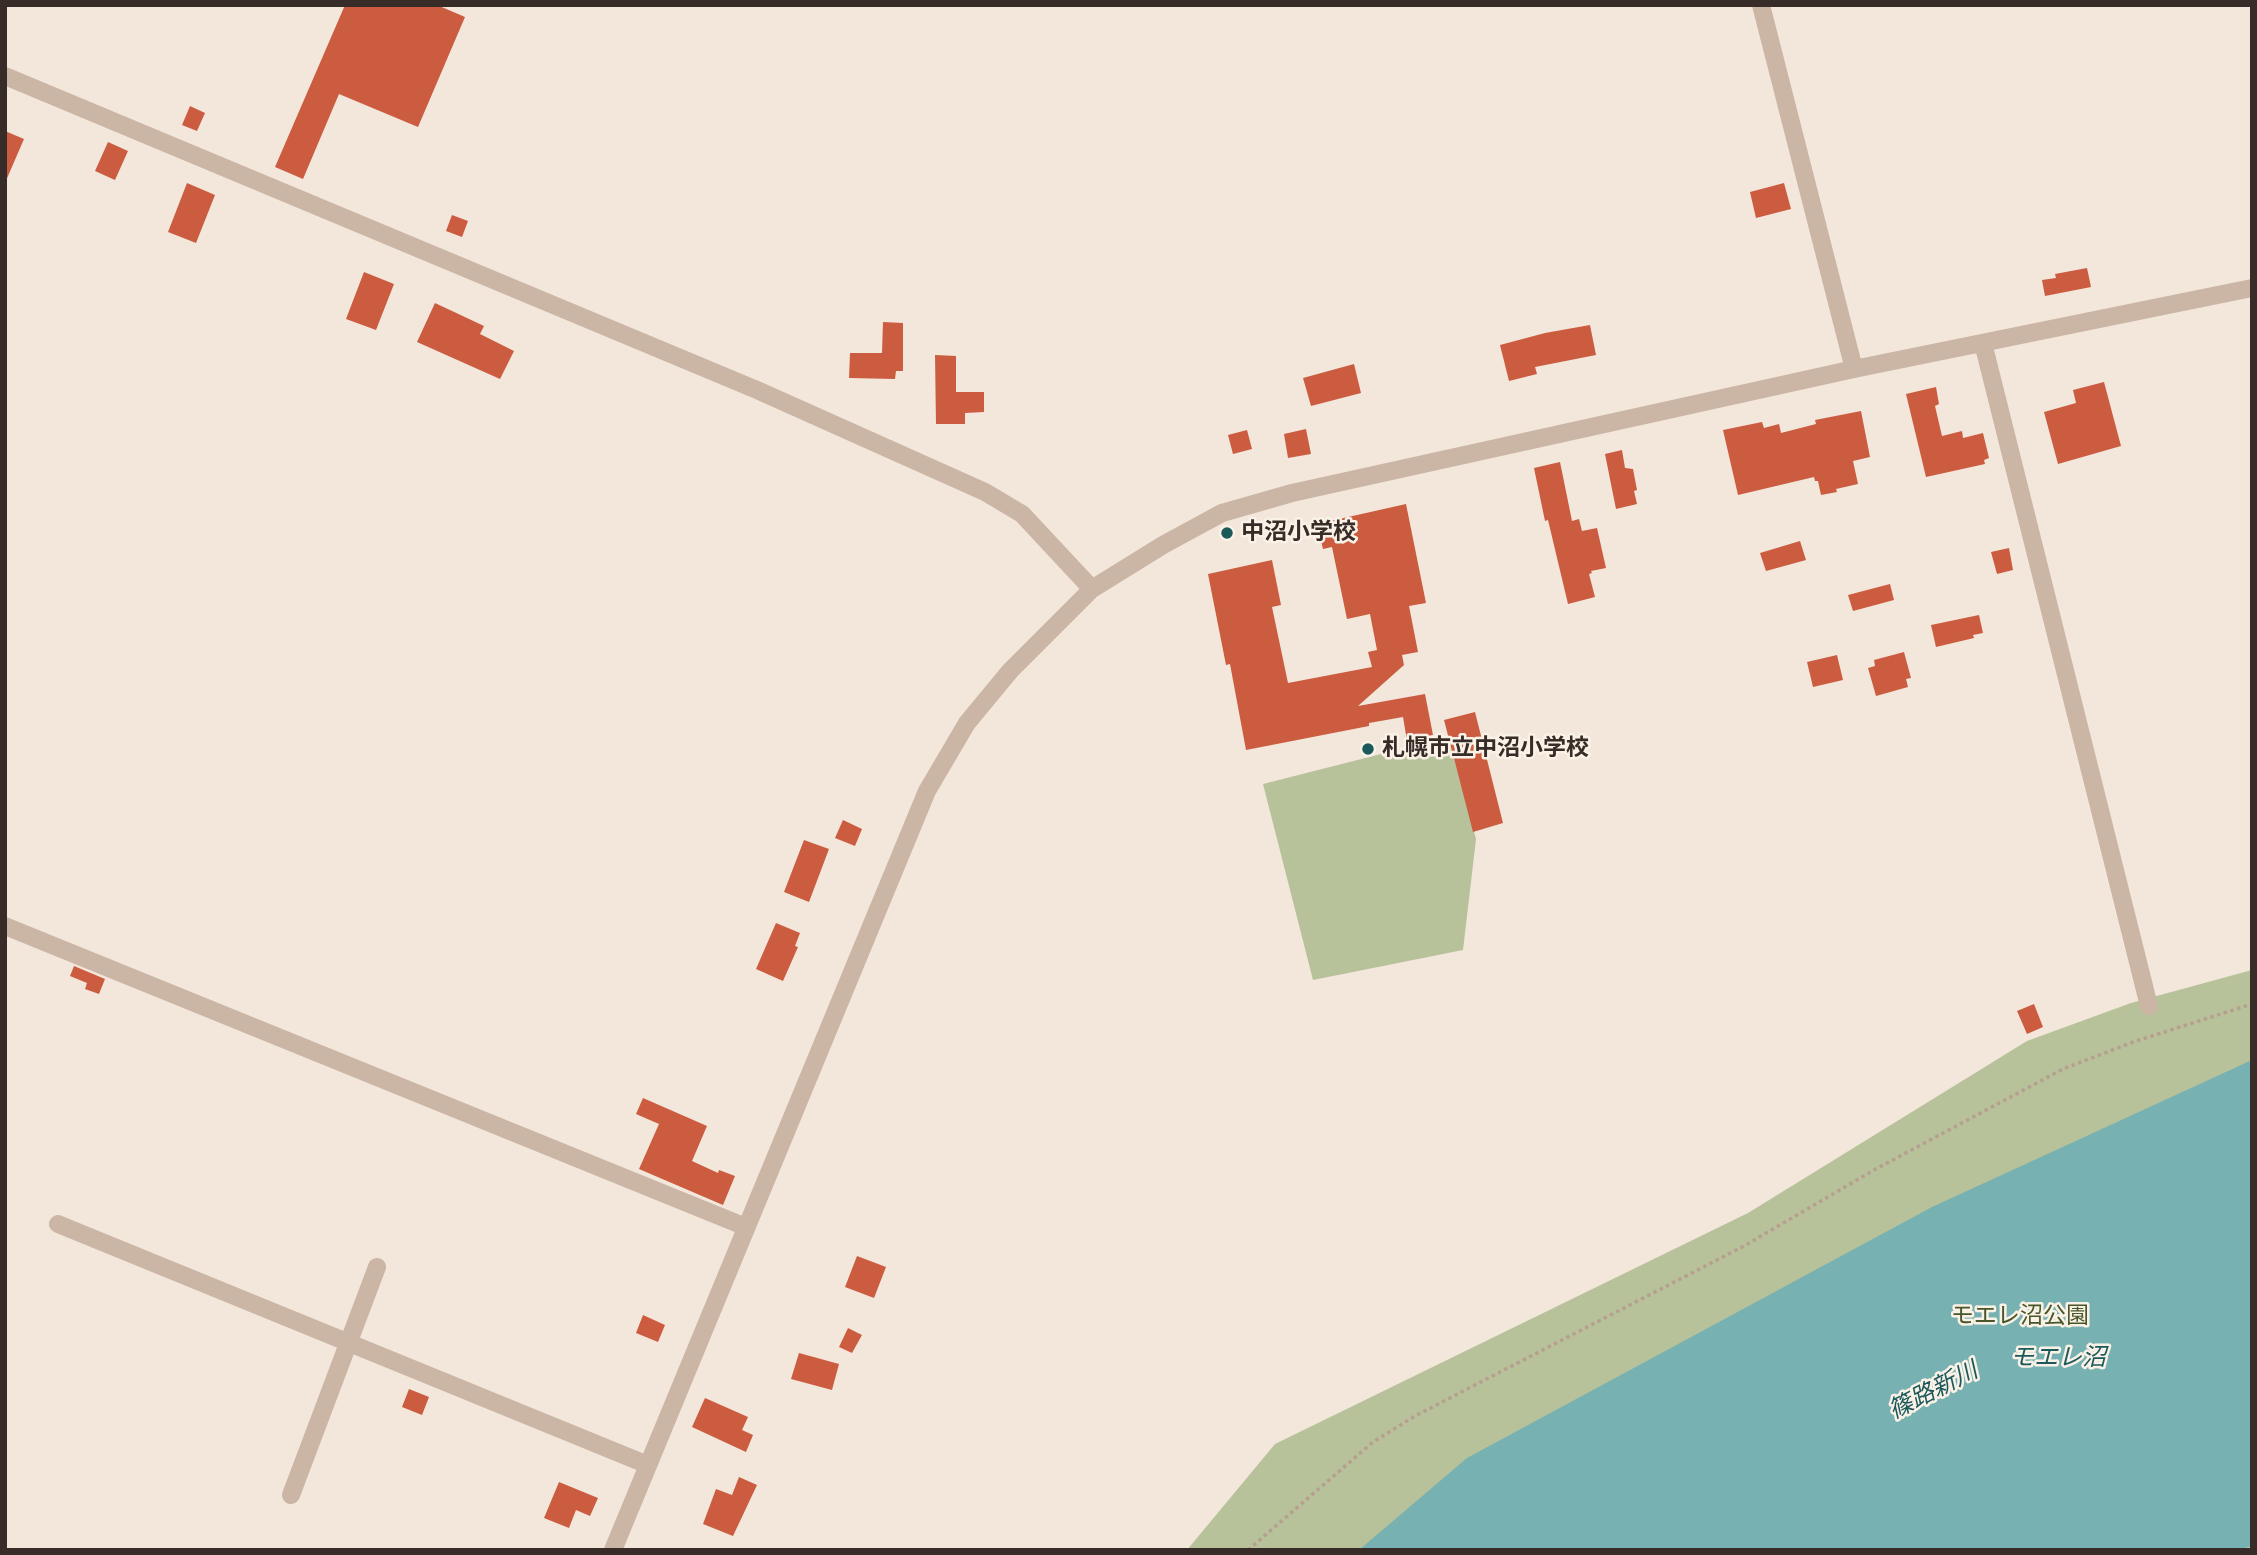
<!DOCTYPE html>
<meta charset="utf-8">
<style>
body{margin:0}
#map{position:relative;width:2257px;height:1555px;overflow:hidden;background:#f3e6db;font-family:"Nunito Sans",sans-serif}
canvas{display:block}
.frame{position:absolute;inset:0;border:7px solid #372c27;pointer-events:none}
</style>
<div id="map">
<canvas width="2257" height="1555"></canvas>
<div class="frame"></div>
</div>
<script>
const ctx = document.querySelector('canvas').getContext('2d');
ctx.lineJoin = 'round';
function paint(path, color) { ctx.fillStyle = color; ctx.fill(path, 'evenodd'); }
function trace(path, color, width, dash) { ctx.strokeStyle = color; ctx.lineWidth = width; ctx.lineCap = dash ? 'butt' : 'round'; ctx.setLineDash(dash || []); ctx.stroke(path); }
function label(font, color, halo, rows, align = 'center') {
  ctx.font = font + ' "Nunito Sans","Noto Sans JP",sans-serif'; ctx.lineWidth = 5; ctx.setLineDash([]); ctx.textBaseline = 'middle'; ctx.strokeStyle = halo; ctx.fillStyle = color; for (const [text, x, y, turn = 0] of rows) {
    ctx.save(); ctx.translate(x, y); ctx.rotate((+turn || 0) * Math.PI / 180); ctx.textAlign = isNaN(turn) ? turn : align; if (halo) ctx.strokeText(text, 0, 0); ctx.fillText(text, 0, 0); ctx.restore();
  }
}
const green = new Path2D(`
 M1448,737l28,102 -13,111 -150,30 -50,-196z
 M2252,970v580h-1065l88,-106 473,-231 279,-172 104,-38z`);
const water = new Path2D(`
 M2252,1060v486l-15,4h-878l108,-92 465,-251z`);
const building = new Path2D(`
 M345,5h92l28,12 -47,110 -79,-33 -36,85 -28,-12z
 M190,106l15,7 -8,18 -15,-6z
 M5,131l19,8 -19,44z
 M108,142l20,9 -13,29 -20,-9z
 M187,183l28,12 -19,48 -28,-11z
 M1784,183l7,26 -35,9 -6,-26z
 M452,215l16,6 -6,16 -16,-6z
 M2087,268l4,19 -46,9 -3,-16 14,-2 -1,-4z
 M364,272l30,12 -18,46 -30,-11z
 M435,303l49,23 -4,8 34,17 -14,28 -83,-37z
 M883,322l20,1v48h-7l-1,8 -46,-1 1,-25h32z
 M1590,325l6,30 -61,12 2,7 -28,7 -9,-36 45,-12z
 M935,355l21,1v36h28v20l-19,1v11h-29z
 M1354,364l7,29 -50,13 -8,-28z
 M2104,382l17,64 -63,18 -14,-52 32,-9 -3,-13z
 M1936,387l3,17 -4,2 7,30 20,-5 1,7 20,-5 6,25 -5,2 1,4 -59,13 -20,-83z
 M1861,411l9,46 -17,4 5,23 -22,5 1,3 -16,3 -3,-14h-3l-1,-4 -76,18 -15,-65 39,-8 2,6 15,-4 2,9 35,-9 -1,-4z
 M1306,429l5,25 -23,4 -4,-24z
 M1247,430l5,19 -19,5 -5,-19z
 M1622,450l3,18 8,1 4,21 -3,1 3,13 -21,5 -11,-55z
 M1560,462l12,59 7,-2 3,12 15,-3 9,40 -15,3 1,2 -3,1 6,23 -27,7 -20,-84 -3,1 -11,-53z
 M1406,504l20,99 -17,3 9,46 -16,3 2,10 -46,41 67,-12 8,41 -26,6 -4,-24 -34,6v3l-123,24 -16,-86 -4,1 -18,-91 64,-14 9,45 -9,2 16,76 84,-16 -4,-15 9,-2 -7,-36 -23,5 -15,-72 -9,2 -6,-25z
 M1800,541l6,19 -40,11 -6,-18z
 M2009,548l4,22 -16,4 -6,-22z
 M1890,584l4,16 -41,11 -5,-16z
 M1979,615l4,18 -10,2 1,3 -38,9 -5,-22z
 M1904,652l7,26 -5,1 2,8 -32,9 -8,-28 7,-2 -1,-6z
 M1837,655l6,25 -30,7 -6,-25z
 M1475,712l28,111 -30,9 -29,-112z
 M843,820l19,9 -7,17 -20,-8z
 M804,840l25,9 -20,53 -25,-10z
 M776,923l24,10 -5,13 3,1 -15,34 -27,-12z
 M74,966l31,13 -6,15 -14,-5 2,-6 -17,-7z
 M2034,1004l9,23 -16,7 -10,-23z
 M643,1098l64,28 -15,35 26,12 1,-3 16,6 -12,29 -84,-36 20,-45 -23,-10z
 M857,1256l29,11 -12,31 -29,-11z
 M643,1315l22,10 -7,17 -22,-9z
 M848,1328l14,7 -10,18 -13,-6z
 M799,1353l40,11 -7,26 -41,-11z
 M409,1389l20,8 -7,18 -20,-8z
 M705,1398l43,19 -6,13 11,5 -7,17 -54,-25z
 M739,1477l18,8 -24,51 -30,-12 13,-35 16,6z
 M559,1482l39,16 -8,18 -14,-6 -7,18 -25,-10z`);
const path = new Path2D(`
 M1248,1550l125,-108 42,-26 329,-170 130,-76 189,-101 70,-27 119,-38`);
const minor = new Path2D(`
 M1761,5l93,364
 M5,76l752,314 228,102 37,22 70,75
 M1983,343l166,663
 M5,926l741,301
 M58,1224l590,241
 M291,1495l86,-228
 M613,1550l314,-759 40,-68 43,-52 82,-82 71,-44 59,-32 70,-20 562,-124 398,-81`);
const markers = [
 [1227,533,7,"#1b595a"],
 [1368,749,7,"#1b595a"]
];
const poiNames = [
 ["中沼小学校",1241,533],
 ["札幌市立中沼小学校",1382,749]
];
const parkNames = [
 ["モエレ沼公園",2020,1317]
];
const waterNames = [
 ["モエレ沼",2058,1359],
 ["篠路新川",1934,1392,-27]
];
paint(green, '#b7c29a');
paint(water, '#78b1b1');
paint(building, '#cb5c40');
trace(path, '#b79f90', 3.5, [3.5, 3.5]);
trace(minor, '#cbb6a6', 18);
for (const [x, y, r, color] of markers) { const dot = new Path2D(); dot.arc(x, y, r, 0, 2 * Math.PI); ctx.fillStyle = color; ctx.fill(dot); trace(dot, '#faf1e7', 2.5); }
label('bold 23px', '#372c27', '#faf1e7', poiNames, 'left');
label('23px', '#48572a', '#faf1e7', parkNames);
label('italic 24px', '#1b595a', '#faf1e7', waterNames);
</script>
